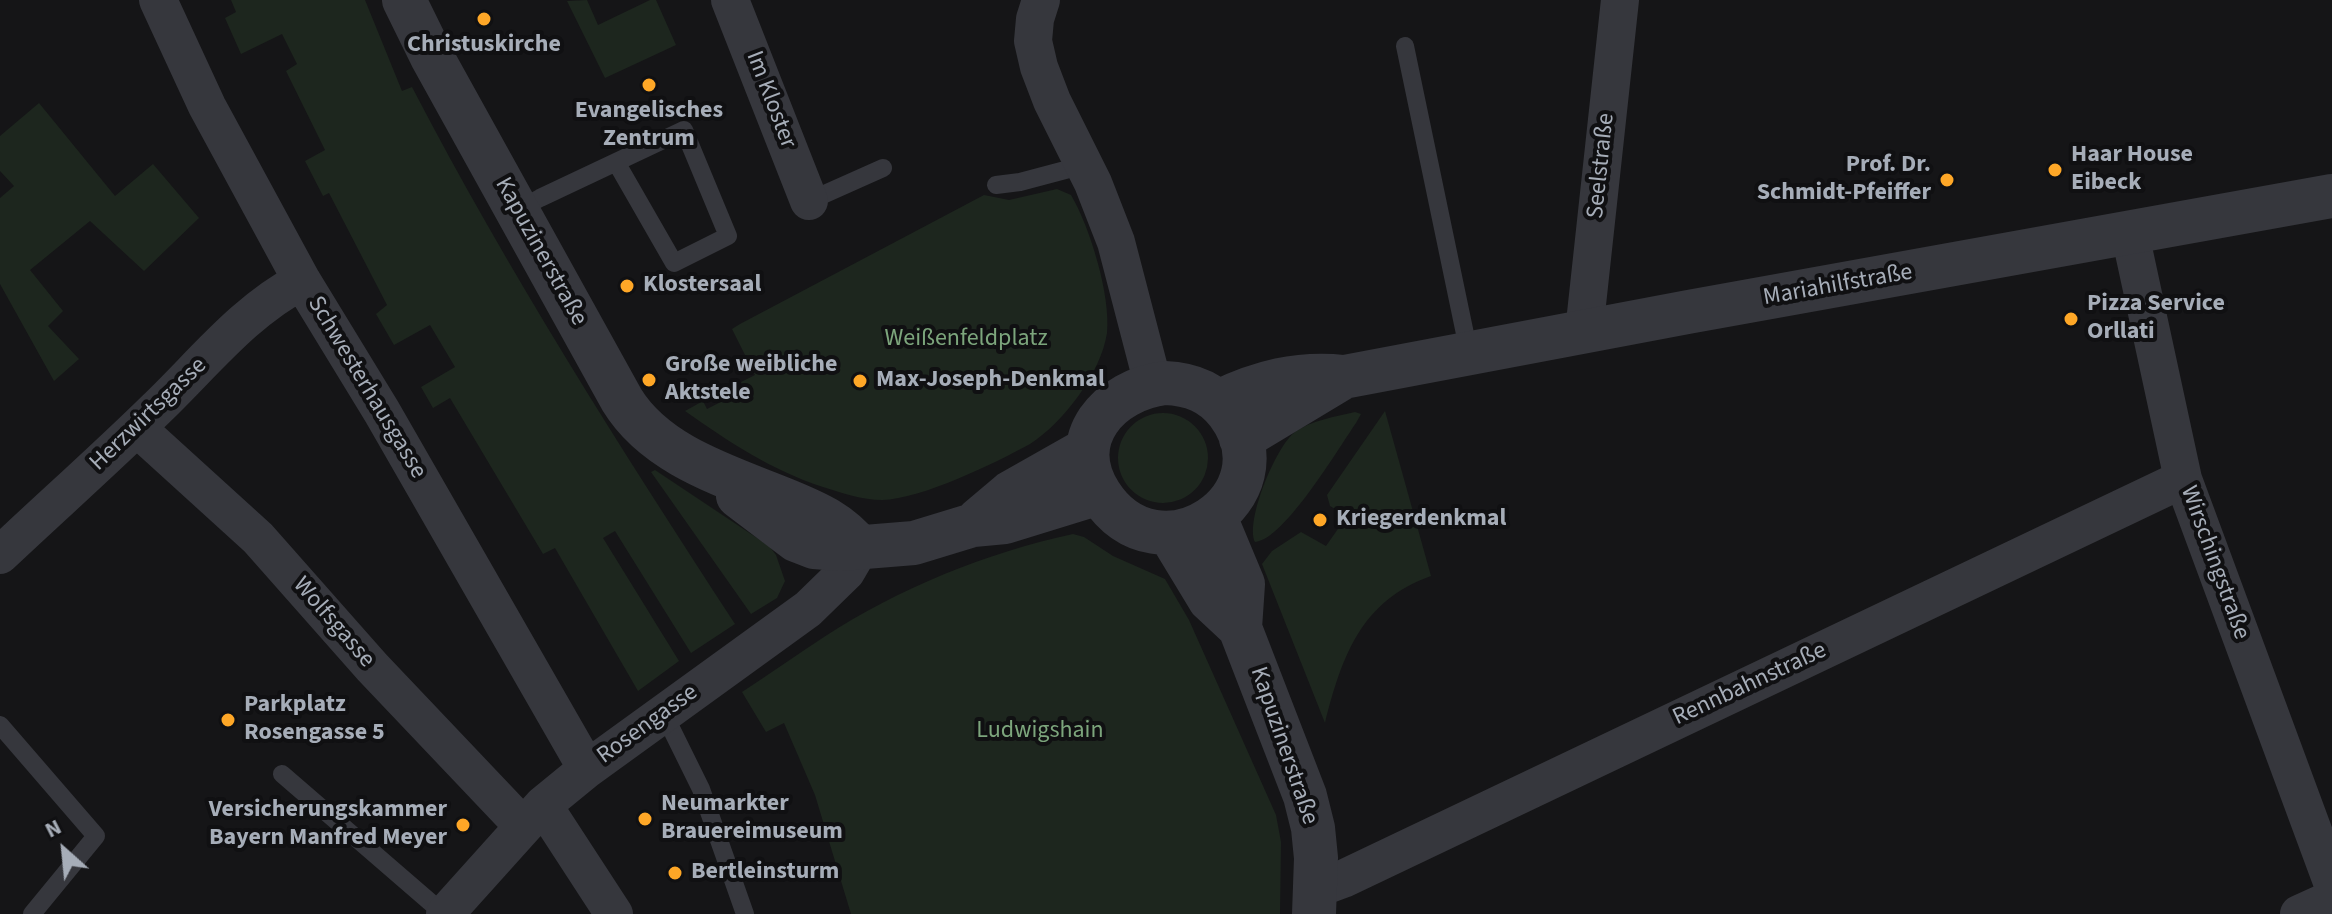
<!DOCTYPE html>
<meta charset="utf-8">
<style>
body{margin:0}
#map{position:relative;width:2332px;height:914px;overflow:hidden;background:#151517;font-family:"Source Sans 3",sans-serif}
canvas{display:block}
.north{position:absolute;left:24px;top:810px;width:80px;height:80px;-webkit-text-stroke:6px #101012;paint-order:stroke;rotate:333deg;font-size:22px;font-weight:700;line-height:32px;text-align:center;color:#a6adb8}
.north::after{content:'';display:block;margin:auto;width:28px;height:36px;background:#a6adb8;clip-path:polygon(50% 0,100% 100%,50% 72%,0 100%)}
</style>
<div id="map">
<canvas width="2332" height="914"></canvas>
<div class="north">N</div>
</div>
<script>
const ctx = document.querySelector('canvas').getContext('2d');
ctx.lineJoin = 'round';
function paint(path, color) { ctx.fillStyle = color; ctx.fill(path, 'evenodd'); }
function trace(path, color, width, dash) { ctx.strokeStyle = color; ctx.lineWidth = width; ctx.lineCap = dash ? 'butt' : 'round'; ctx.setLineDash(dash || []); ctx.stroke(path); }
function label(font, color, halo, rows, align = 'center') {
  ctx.font = font + ' "Source Sans 3",sans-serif'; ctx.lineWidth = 8; ctx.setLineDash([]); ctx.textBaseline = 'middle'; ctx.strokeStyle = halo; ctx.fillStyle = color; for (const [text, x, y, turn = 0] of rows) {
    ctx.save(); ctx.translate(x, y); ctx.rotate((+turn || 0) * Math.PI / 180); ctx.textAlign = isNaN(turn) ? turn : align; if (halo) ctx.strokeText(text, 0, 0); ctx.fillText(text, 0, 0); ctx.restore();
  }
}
const green = new Path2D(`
 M231,0h134l37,91 10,-4c96,185 209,362 323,537l-44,29 -76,-122 -12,7 76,123 -41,30 -83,-143 -12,6 -93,-156 -17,10 -12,-21 34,-20 -25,-42 -36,20 -18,-31 11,-9 -58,-112 -6,3 -18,-35 20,-11 -39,-79 11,-7 -15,-30 -41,20 -16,-36 11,-6z
 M587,0l11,25 52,-25h6l20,45 -71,33 -38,-77z
 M39,103l76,93 38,-32 46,54 -55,53 -54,-50 -60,49 33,41 -15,15 31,33 -25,22 -54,-97v-86l14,-12 -14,-15v-35z
 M1057,189l14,6c19,32 40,101 36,138 -6,40 -44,90 -77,111 -35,19 -108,55 -148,56 -20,0 -40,-7 -59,-13 -52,-17 -94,-45 -138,-76l18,-10 4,8 37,-19 -3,-8 14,-7 -23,-46 8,-5 244,-129 25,5z
 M1385,411l46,165c-70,25 -89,80 -106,147l-63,-159 10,-13 29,-19 25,14 21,-30 -17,-10 -3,-11z
 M1355,412l6,2 -5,9c-18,26 -72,117 -101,119 -10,-21 21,-96 40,-110 17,-12 40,-15 60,-20z
 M1118 458a45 45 0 1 1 90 0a45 45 0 1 1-90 0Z
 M655,470l114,76 7,9 9,26 -8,17 -26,16 -100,-142z
 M1073,534l11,3 29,19 52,23 24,41 87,195 5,27 -1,72h-429l-36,-119 -31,-72 -18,9 -24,-40c28,-18 54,-37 82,-55 75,-49 162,-84 249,-103z`);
const service = new Path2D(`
 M1405,46l64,307
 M996,185l24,-3 64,-17
 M809,201l74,-33
 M531,203l9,-5 144,-68 44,106 -54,27 -58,-101
 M664,714l37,75 44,125
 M0,725l96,111 -64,78
 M282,774l162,140`);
const minor = new Path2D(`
 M158,0l49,106 95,175 80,131 205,357
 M730,0l79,201
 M1041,0l-6,19 -2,22 6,26 13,34 41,82 23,59 37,142
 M2130,234l53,245 149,403
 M1584,332l36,-332
 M137,428l121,110 114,129 150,158
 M0,555c52,-49 105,-96 156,-146 46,-44 89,-99 146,-128
 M543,805l71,109
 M1316,889l27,-10 840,-400
 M445,914l98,-109 44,-36 221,-160 38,-37 14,-24
 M2299,914l33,-15`);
const tertiary = new Path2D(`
 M404,0l28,57 190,343c35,57 108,77 166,101 29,12 52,22 72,47
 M1165,383c26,1 47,9 63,30 63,83 -69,173 -128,81 -35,-55 9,-104 65,-111z
 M1218,402c42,-20 80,-30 126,-25l344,-65 644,-116
 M1241,439l103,-62
 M738,496l58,44 18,7 26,2 74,-6 59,-18 32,-3 94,-29
 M1215,517l28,67 -3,44 65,168 8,32 3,30 -2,56
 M978,520l32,-27 76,-43
 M1170,534l40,66 30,28`);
const markers = [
 [484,19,8,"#fea727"],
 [649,85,8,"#fea727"],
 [2055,170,8,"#fea727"],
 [1947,180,8,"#fea727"],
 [627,286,8,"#fea727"],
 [2071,319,8,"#fea727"],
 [649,380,8,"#fea727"],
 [860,381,8,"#fea727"],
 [1320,520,8,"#fea727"],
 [228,720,8,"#fea727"],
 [645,819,8,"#fea727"],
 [463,825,8,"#fea727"],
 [675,873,8,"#fea727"]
];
const poiNames = [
 ["Christuskirche",484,46,"center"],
 ["Evangelisches",649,112,"center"],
 ["Zentrum",649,140,"center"],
 ["Haar House",2071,156],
 ["Eibeck",2071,184],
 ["Prof. Dr.",1931,166,"right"],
 ["Schmidt-Pfeiffer",1931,194,"right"],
 ["Klostersaal",643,286],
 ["Pizza Service",2087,305],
 ["Orllati",2087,333],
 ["Große weibliche",665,366],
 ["Aktstele",665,394],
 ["Max-Joseph-Denkmal",876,381],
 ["Kriegerdenkmal",1336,520],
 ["Parkplatz",244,706],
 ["Rosengasse 5",244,734],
 ["Neumarkter",661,805],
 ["Brauereimuseum",661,833],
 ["Versicherungskammer",447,811,"right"],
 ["Bayern Manfred Meyer",447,839,"right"],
 ["Bertleinsturm",691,873]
];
const streetNames = [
 ["Im Kloster",770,100,69],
 ["Seelstraße",1602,166,-84],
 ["Kapuzinerstraße",540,252,61],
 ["Mariahilfstraße",1838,286,-10],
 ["Schwesterhausgasse",366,388,59],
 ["Herzwirtsgasse",149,415,-44],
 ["Wirschingstraße",2214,563,70],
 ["Wolfsgasse",333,623,49],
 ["Rennbahnstraße",1750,685,-25],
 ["Rosengasse",648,725,-36],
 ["Kapuzinerstraße",1283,746,71]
];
const parkNames = [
 ["Weißenfeldplatz",966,340],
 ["Ludwigshain",1040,732]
];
paint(green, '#1d261e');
trace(service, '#36373d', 18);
trace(minor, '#36373d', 38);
trace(tertiary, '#36373d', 44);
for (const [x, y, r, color] of markers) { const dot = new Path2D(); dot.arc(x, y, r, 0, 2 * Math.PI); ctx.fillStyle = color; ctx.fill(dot); trace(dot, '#101012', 3); }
label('bold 24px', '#a6adb8', '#101012', poiNames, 'left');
label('24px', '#a6adb8', '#101012', streetNames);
label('24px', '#7ca57c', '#101012', parkNames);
</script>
